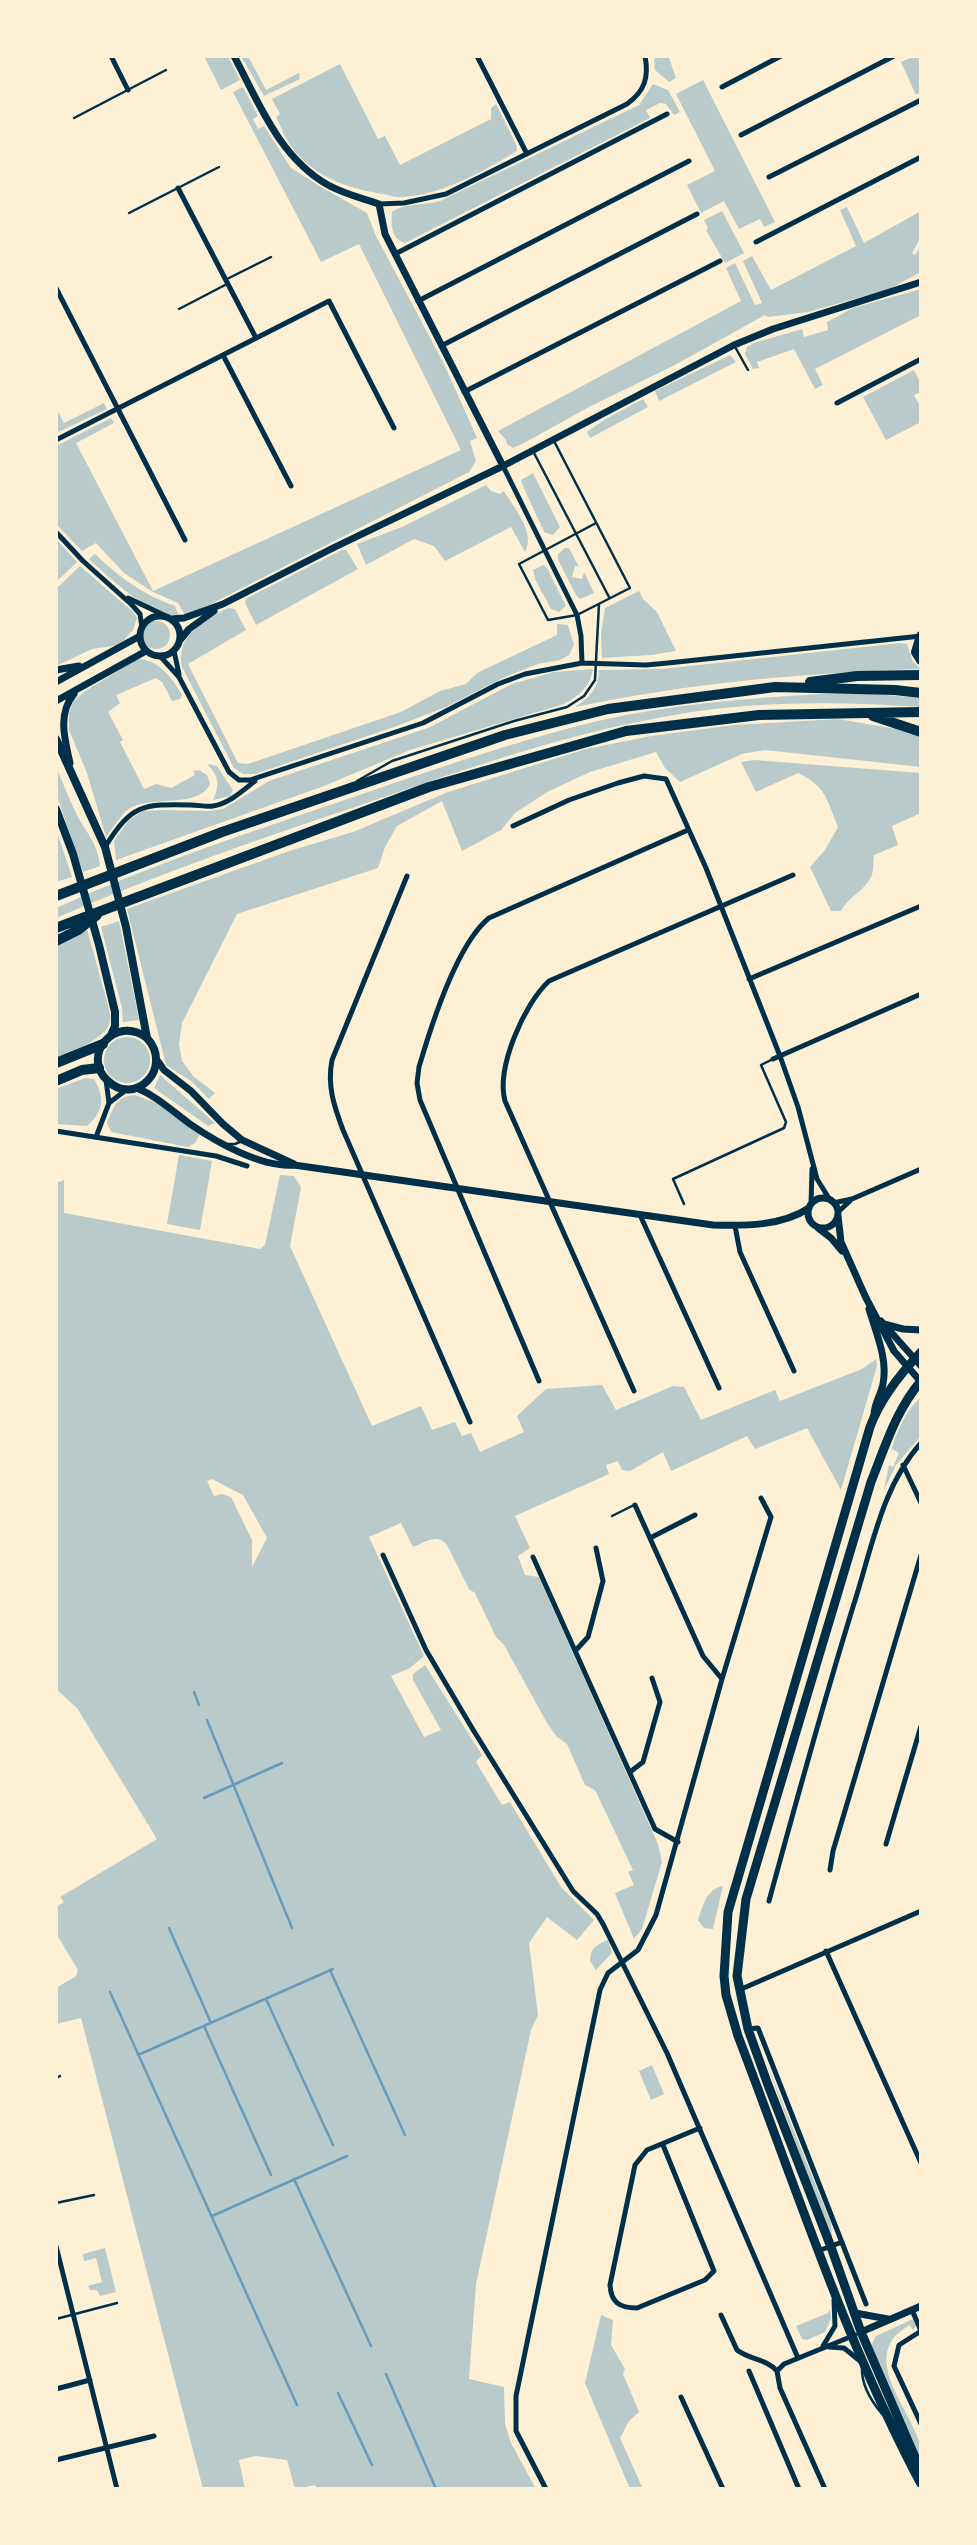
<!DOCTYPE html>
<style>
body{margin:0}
#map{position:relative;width:977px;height:2545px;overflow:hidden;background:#fdf0d5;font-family:"Noto Sans",sans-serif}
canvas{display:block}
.frame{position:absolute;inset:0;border:58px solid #fdf0d5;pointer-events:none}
</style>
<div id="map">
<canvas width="977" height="2545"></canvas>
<div class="frame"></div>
</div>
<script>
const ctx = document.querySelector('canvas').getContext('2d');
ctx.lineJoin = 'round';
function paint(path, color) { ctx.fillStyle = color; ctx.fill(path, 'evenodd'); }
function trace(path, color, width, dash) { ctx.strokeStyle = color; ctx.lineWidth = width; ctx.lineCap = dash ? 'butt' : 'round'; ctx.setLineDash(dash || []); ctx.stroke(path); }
const green = new Path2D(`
 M204,56h24l12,24 -19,10z
 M241,56h7l18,34 33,-17 1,6 -36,17z
 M660,56l9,2 7,20 -7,4 -14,-12 -1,-11z
 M915,56h6v35l-5,4 -15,-33z
 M340,64l38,75 7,-3 15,29 91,-46v-11l5,-4 20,40 1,7c-33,20 -75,44 -114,46 -5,1 -10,-1 -15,-2 -36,-6 -70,-15 -94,-45 -8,-9 -13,-23 -18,-33l4,-3 -8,-15z
 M703,80l72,142 -11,5 -4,-8 -21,10 -15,-28 -23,12 -14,-28 28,-14 -39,-77z
 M653,84l15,6 12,22 -6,3 -8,-11 -6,-1 -14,7 4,8 -245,125c-14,-5 -14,-17 -13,-31 9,-8 35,-7 48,-11l199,-96z
 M243,87l15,29 -5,3 5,10 6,-3 27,42 30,19 46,26 9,23 68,128 33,74 -7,3 6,20 -7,11 -258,132 -26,11 -7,-12 -25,-11 -29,-19 -28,-30 -14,8 -26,-27v-78l55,-28 3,5 -38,20 77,148 308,-141 -102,-206 -38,18 -88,-170z
 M847,207l17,36 57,-32v26l-9,16 3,2 6,-9v26l-32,17 -81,23 -40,5 -3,-2 -92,51 -82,40 -67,37 -11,5 -6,-4 -1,-4 -8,-9 243,-130 -15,-33 9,-5 20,42 7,-2 -19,-42 9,-5 19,34 85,-44 -16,-36z
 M722,211l22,42 -19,10 -19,-33 2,-2 -4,-8z
 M921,289v26l-106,54 8,16 -8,4 -21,-40 -37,13 2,6 -6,1 -8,-15 2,-7 7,-4 48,-14 2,8 24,-7 -1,-8 26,-14z
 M730,355l6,7 -77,39 -4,-10z
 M914,370l7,14v8l-7,3 7,13v14l-35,18 -23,-43z
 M643,399l5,8 -58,31 -3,-6 17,-12z
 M104,403l3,6 -51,24v-25l8,15z
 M533,473l27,54 -7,8 -9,-3 -21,-46 -2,-6z
 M486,485l5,6 9,3 4,-3c10,17 32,42 21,61l-14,-25 -66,34 -11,-15 -20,-7 -48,26 -9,-21 45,-17z
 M56,539l21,23 -21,20z
 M565,548h4l10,19 -4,-1 -3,11 10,2 2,-7 10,21 -14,6 -4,-4 -18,-35v-6z
 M342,550h4l12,19 -102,56 -11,-22 2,-5z
 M95,554c24,23 48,41 80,52l4,10c-34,-4 -65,-34 -90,-57z
 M543,565l4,3 19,38 -7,6 -8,-3 -15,-28 -3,-11z
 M80,566l53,46 4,6 -4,12 -13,15 -28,4 -36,17v-77z
 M639,591l4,8 14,13 19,39 -25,4 -49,3 -1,-24 4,-26z
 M228,608l7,1 11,21 -58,34 50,99 10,1 153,-52 39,-21 26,-7 11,-11 80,-38v-11l11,1 6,20 -5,10 -9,5 -22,4 -33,13 -59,30 -49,19 -142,48h-12l-9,-6 -52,-101c-7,-31 22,-47 46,-59z
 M142 635a14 14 0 1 1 28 0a14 14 0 1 1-28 0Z
 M901,643l6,1 6,18 8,7c-117,4 -232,14 -346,38 14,-9 24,-19 24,-37l63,-1z
 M137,659c22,0 35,19 45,36l-2,4 -8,2 -10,-19 -6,-4 -40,17 4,8 -12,9 15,28 -3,2 24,47 12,-5 15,4 24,-13 -2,-4 6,-1 8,5 3,9c-11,24 -56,12 -78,23 -11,6 -18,20 -26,30l-19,-64 -18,-43v-17l4,-11 11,-10z
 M593,669c-3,18 -13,26 -29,35l-154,46 -86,36 -208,74 -2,-19 15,-21 14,-9 21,-1 45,1 14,-2 46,-28 159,-53 84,-44 42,-12z
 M824,694h50l47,4v9c-88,-6 -177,-6 -263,11 -103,19 -201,54 -300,88 -102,34 -203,69 -302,112v-10c92,-42 188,-74 283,-106 86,-29 171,-60 259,-81 74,-17 151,-23 226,-27z
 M838,719l58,10 25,8v30l-156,-17 -23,4 -62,28 -15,-14 -9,-16 -66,20 -43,20 -32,21 -14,17 -39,21 -20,-50 -45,25 -12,21 -7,21 -141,46 -55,109 -3,21 3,17 11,15 22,17 -6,6 -18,-18 -25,-16 -39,-156 162,-58 64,-19 95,-40 138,-43 65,-13 83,-11z
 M754,760l167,13v40l-29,13 6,19 -24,10c-1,6 0,17 -3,22 -8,15 -23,20 -30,34h-10l-21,-44 15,-17 13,-23c-11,-27 -12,-41 -40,-54l-42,19 -15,-30z
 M207,764l10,2 16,24 -3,6 -17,4c7,-14 6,-25 -6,-36z
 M56,767c7,16 13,32 21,48 10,19 21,29 23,51l-17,6 -27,-79z
 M56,829l16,48 -16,5z
 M119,921l20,99 -16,2 -1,-14 -21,-81z
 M87,929l22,80c1,5 2,11 0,16 -9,17 -37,26 -53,32v-112z
 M104 1060a23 23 0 1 1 46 0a23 23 0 1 1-46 0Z
 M160,1075l55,48 -7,3 -54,-38z
 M85,1078l9,1c11,19 10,32 -7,47l-31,-2v-35z
 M135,1095l24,9 41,30 -5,9 -7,4 -77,-15 -4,-9c7,-17 9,-26 28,-28z
 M179,1155l33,6 -12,69 -33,-6z
 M280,1175l14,1 7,11 -11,59 82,180 49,-20 11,24 23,-8 7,14 9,-3 9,19 44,-20 -7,-16 29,-27 56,-4 14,25 57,-24 11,1 17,33 74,-30 5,11 82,-32 14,-10 1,7 -36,124 -34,-62 -52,21 -8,-13 -76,35 -8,-19 -33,19 -8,-1 -4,-9 -12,4 3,9 -94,42 15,32 -12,8 7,19 14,2 119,267 4,18 -20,67 -8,10 -19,-46 19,-8 -6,-13 5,-2 -38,-80 -10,-5 -18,-41 -10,-7 -10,-14 -43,-78 -8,-8 -21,-44 -6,-4 -22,-44c-10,-12 -21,-3 -34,2l-12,-24 -32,14 55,119 -14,12 -19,8 33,61 17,-7 -28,-50v-6l12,-9 57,90 -6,7 26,43 8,-3 51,85 33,33 -17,20 -30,-23 -18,26 9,72 -7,15 -55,254 -7,95 35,8 1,37 6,19 25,46h-219l-2,-4 -20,4 -8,-29 -31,-4 -17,4 6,29h-42l-122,-471 -25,6v-40l2,3 18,-11 2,-6 -22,-37v-26l8,-5 -4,-5 97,-58 -80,-131 -21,-19v-506l8,-3v33l196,36 5,-4zM212,1479l31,16 24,43 -15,29v-27l-21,-43 -9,-3 -8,2 -7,-15z
 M921,1397v39l-25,29 -12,25 5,-25 4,2 6,-14 -7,-4c4,-17 15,-40 29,-52z
 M723,1886l-10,43 -9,-1 -6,-8c5,-14 8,-31 25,-34z
 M608,1940l4,13 -16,17 -6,-9c0,-13 7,-17 18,-21z
 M765,2059l66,164 1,15 -5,-9z
 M652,2065l12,29 -13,6 -12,-29z
 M105,2248l11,44 -16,4 -3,-6h-7l-2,-4 14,-4 -6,-24 -12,3 -1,-7z
 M830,2309l1,10 -6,13 -18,8 -5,-1 -6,-13 32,-13z
 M601,2315l12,5 -2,25 14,24 -2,5 16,38 -10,9 -9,17 22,49 5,2h-17l-45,-106z
 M913,2319l3,7 -3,4 -3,-5c-55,30 2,83 11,123 1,5 0,12 0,17l-51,-118 6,-11z`);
const stream = new Path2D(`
 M194,1692l5,13
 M207,1720l85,208
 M204,1798l78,-35
 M169,1928l42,95
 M330,1970l75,165
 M110,1992l187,413
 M266,1999l67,146
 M204,2026l67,149
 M138,2055l195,-86
 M294,2179l77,167
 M212,2216l135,-60
 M386,2374l50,115
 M338,2393l34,72`);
const service = new Path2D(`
 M74,118l92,-48
 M129,213l90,-46
 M225,280l46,-23
 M179,309l48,-25
 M734,345l14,25
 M554,441l76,147 -53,27 -29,5 -29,-56 77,-41
 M533,451l76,146
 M357,781l35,-20 122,-40 53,-14 17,-11 11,-16 4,-76
 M228,1144h7l7,-3
 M684,1204l-11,-25 111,-51 2,-6 -25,-57 12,-6
 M612,1516l22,-11
 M56,2078l4,-2
 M56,2203l38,-8
 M56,2319l61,-16
 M862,2367c-1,17 10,35 20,47`);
const minor = new Path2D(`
 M111,56l17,34
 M477,56l50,98
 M722,87l59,-31
 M741,135l153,-79
 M769,177l152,-77
 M178,188l78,150
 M379,204l25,-1 42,-9 181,-90c18,-13 22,-27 18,-48
 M756,242l165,-85
 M395,254l272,-140
 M56,288l129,252
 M418,301l271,-140
 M441,346l256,-132
 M223,355l68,131
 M464,392l256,-131
 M837,403l84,-44
 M56,440l273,-139 65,127
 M503,466l74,149 4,21 1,27
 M56,532l27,29 49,44 8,9 2,14
 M128,598l38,18
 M174,651l5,23
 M160,656l19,21 50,95 10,8h11l173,-57 75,-39 27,-10 57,-11 64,2 22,-2 253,-27
 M513,826l56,-26 49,-17 26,-7 22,3 40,89 74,188 18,51 19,72 13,21
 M105,847c27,-43 37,-43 86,-42 7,0 15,2 22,1 16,-2 30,-16 42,-25
 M407,876l-75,184c-5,26 2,46 11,70l127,292
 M749,979l172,-73
 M773,1059l148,-65
 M109,1103l17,-13
 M56,1131l160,25 31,10
 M96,1137l13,-34 -3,-23
 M833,1203l19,-4 69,-30
 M811,1205l1,-36
 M838,1212l12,-11
 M640,1215l79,173
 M735,1226l5,26 54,119
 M539,1381l-119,-281 -3,-17 2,-16c12,-41 38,-123 70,-149l199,-88
 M634,1391l-129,-290c-9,-33 19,-97 44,-120l244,-106
 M903,1465l18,38
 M635,1505l68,151 19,23
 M650,1538l45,-23
 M383,1555l43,95 46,78 101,163 24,23 6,10 64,129 131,305
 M533,1557l122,272 23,13
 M576,1650l12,-13 15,-56 -7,-33
 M630,1772l13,-10 17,-60 -8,-24
 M886,1844l35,-118
 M830,1870l3,-19 88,-296
 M769,1901c28,-103 56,-205 88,-307 16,-52 27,-110 64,-151
 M826,1951l95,212
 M739,1990l182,-79
 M748,2029l10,-1 108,276
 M663,2145l51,126 -9,9 -68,28c-18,0 -26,-6 -27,-23l25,-120 12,-15 53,-22
 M56,2246l61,243
 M818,2251l24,-9
 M912,2310l9,21 -22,14 -5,21 27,58
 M721,2315l16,35c13,10 28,8 40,21
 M823,2346l12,-20 -1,-26
 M829,2347l15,1 16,13
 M749,2371l50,118
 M777,2371l3,17 45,101
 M777,2371l7,-7 71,-29
 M56,2389l34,-9
 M681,2397l42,92
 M56,2460l98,-24
 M546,2489l-30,-58v-35l84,-406 8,-17 30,-23 18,-35 66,-236 49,-162 -10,-19`);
const tertiary = new Path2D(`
 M234,56c25,47 45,101 94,129 16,9 34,13 51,19l6,30 118,232
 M140 636a20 20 0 1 1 40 0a20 20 0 1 1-40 0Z
 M171,619l13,-1 39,-14 110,-56 170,-82 231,-121 39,-16 148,-47
 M181,639l8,-10 25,-18
 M56,670l23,-4
 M56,682l84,-46
 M56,701l90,-50
 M70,763c-5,-23 -13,-49 4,-69
 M157,1060l7,10 27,21 32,33 19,16 52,24
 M137,1088c21,9 35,23 53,36 26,18 72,44 104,41l419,60c32,1 69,1 96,-17
 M808 1213a15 15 0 1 1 30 0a15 15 0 1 1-30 0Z
 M838,1216l3,26 25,56 28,53 27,31
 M818,1228l13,10 11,13
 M869,1309c7,24 19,50 14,75 -2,11 -9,19 -9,31
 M881,1321l40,45
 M884,1324l19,5 18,1
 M855,2313l33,6
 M861,2332l60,-26`);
const secondary = new Path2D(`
 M56,739l49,108 21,80 21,111c27,30 -12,69 -39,43 -28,-25 7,-67 39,-43
 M56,809l17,45 26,91 16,67v14l-4,9`);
const primary = new Path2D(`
 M921,1352c-20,21 -41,48 -51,75l-142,485 -4,64 2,19 12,41c58,151 107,305 183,448
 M921,1381c-25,29 -36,66 -50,101l-125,417 -9,77 11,53 20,56 63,162 30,85 60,139`);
const trunk = new Path2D(`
 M921,636l-5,16 5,8
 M810,682l47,-6 64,-1
 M873,716l48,16
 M56,896l166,-64 283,-97 103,-26 167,-22 120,3 26,3
 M56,928l373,-141 197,-56 133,-16 162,-3
 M56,941l22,-11 19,-15
 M56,1063l47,-19
 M56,1081l26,-11 17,-2`);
paint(green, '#b9caca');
trace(stream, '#669bbc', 2.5);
trace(service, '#003049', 2.5);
trace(minor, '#003049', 5);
trace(tertiary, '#003049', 7);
trace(secondary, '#003049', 8);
trace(primary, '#003049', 9);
trace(trunk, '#003049', 10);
</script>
